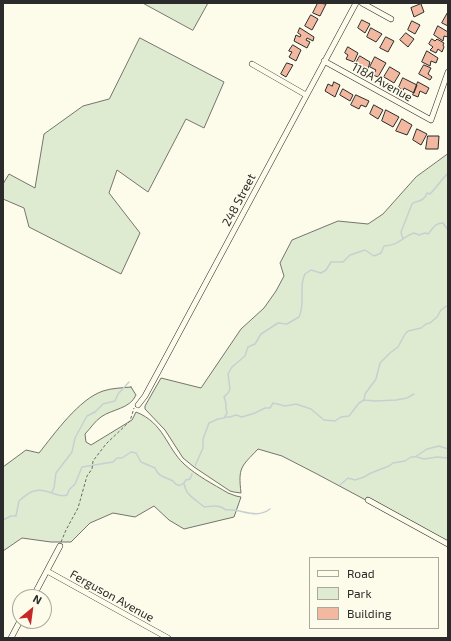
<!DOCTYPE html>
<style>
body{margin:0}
#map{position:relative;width:451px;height:641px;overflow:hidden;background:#fdfbea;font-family:"Exo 2",sans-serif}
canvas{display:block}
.frame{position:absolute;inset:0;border:4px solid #2b2b2b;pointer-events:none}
.legend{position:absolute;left:309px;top:557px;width:130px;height:72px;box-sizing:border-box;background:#fdfbea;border:1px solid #a9a89e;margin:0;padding:5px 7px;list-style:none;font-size:12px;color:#2b2b2b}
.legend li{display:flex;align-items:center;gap:8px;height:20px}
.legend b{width:20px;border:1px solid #a9a89e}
.north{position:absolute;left:12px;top:589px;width:40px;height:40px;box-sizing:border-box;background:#fdfbea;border:1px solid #a9a89e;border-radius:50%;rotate:29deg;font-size:11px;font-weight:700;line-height:16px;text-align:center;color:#2b2b2b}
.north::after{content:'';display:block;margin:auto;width:14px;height:18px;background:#c62828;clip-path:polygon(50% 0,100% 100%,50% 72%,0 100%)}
</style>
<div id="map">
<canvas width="451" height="641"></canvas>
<div class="frame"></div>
<ul class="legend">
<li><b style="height:5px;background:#fdfbea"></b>Road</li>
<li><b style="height:11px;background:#deebd1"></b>Park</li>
<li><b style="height:11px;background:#f2b8a0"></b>Building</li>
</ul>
<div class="north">N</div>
</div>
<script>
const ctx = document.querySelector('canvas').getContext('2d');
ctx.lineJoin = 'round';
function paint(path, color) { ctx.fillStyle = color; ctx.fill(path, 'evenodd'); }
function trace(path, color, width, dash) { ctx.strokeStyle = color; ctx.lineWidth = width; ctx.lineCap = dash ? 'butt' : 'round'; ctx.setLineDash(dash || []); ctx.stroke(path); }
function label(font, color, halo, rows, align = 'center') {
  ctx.font = font + ' "Exo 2",sans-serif'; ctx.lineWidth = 3; ctx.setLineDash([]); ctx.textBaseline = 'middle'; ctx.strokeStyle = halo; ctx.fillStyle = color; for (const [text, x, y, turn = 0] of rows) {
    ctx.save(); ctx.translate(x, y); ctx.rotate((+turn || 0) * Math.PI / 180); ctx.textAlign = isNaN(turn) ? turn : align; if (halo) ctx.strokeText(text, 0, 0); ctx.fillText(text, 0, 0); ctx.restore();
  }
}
const green = new Path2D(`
 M143,3h65l-15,27z
 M140,38l84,44 -20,46 -18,-9 -38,73 -31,-22 -8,23 31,40 -19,41 -92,-47 -5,-19 -21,-9v-15l6,-10 26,14 9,-54 39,-28 26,-7z
 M448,154v390l-131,-70 -35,-18 -24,-7c-17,18 -20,18 -17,44l-7,-1 -4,-1 -36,-24 -11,-9 -18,-28 -20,-21v-3l16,-28 40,10 40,-59 23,-21 12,-17 8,-15 -4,-13 12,-23 46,-19 30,3 15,-10 33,-37z
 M131,387l5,8c-6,14 -24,14 -35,22 -6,4 -11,12 -16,17l1,8 5,3 41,-25 4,-8c28,11 30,35 48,52 13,12 29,20 44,29l8,3 5,1 -7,20 -50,12 -15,-9 -15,-14 -19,11 -22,-4 -23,10 -19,19h-20l-29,-4 -19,13v-84l23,-17 13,3c16,-20 40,-54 64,-62 9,-3 19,-3 28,-4z`);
const stream = new Path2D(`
 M403,239l-2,-7 11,-28c3,-3 9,-2 12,-6 2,-1 2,-3 3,-5l3,1c7,-7 11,-14 18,-21
 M364,400l1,-6 11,-15 4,-16 10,-10 8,-6 7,-13 3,-3 13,-3 5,-4 4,-1 7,-6 4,-7 7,-5
 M226,417h4l6,-2 6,2 13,-4 10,-5h5l3,-5 12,3 11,-2 15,5 13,11 11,1 6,-4 8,-1 10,-13 5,-3 11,1 21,-1 11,-2 7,-4
 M417,457l7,2 13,-2 11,1
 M195,466l8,-18v-9l6,-16 9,-4 6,-1 3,-5c-2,-6 0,-11 -3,-16l4,-4 2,-4 -2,-15 4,-7 13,-11 3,-9 7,-3 6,-10 17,-11 9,1 12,-7c7,-13 -1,-31 6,-43l6,-4 10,3 5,-3 5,-8h12l7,-7 15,-5 9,6 7,-3 3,-7c14,0 18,-9 30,-13l5,2 6,-2 3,1c5,-5 6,-11 15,-11l5,7
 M184,484c1,2 1,4 2,6 1,5 14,13 18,17 7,-1 15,-3 22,3 14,-2 30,10 44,-1
 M340,485l8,-7 7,2 9,-3 7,-4 18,-7 4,-3 12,-2 6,-4h4l12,-8 12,-3 9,3
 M52,492l2,-4 2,-15 16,-21 3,-14 12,-22 8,-4 8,-8 12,-3 3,-7 11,-12
 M3,520l8,-4h5l3,-15c11,-10 18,-14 33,-8 6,2 9,4 15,2l2,-5 6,-6 7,-17 31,-5 4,-4h5l9,-6 5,1 5,9 14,6c3,9 11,9 18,13 2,2 2,3 5,4 4,1 6,-2 8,-5l4,-1 2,-5`);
const building = new Path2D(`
 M318,3l8,1 -6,12 -7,-3z
 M421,4l3,8 -10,5 -3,-9z
 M448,12v14l-6,-3z
 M311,15l7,4 -6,11 -7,-4z
 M362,20l8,4 -5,9 -7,-5z
 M412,21l8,4 -5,9 -7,-4z
 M438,26l10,6v5l-4,-1 -1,5 -9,-6z
 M300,28l14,9 -1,4 -6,-3 -1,2 4,2 -3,6 -13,-7 2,-6 4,2 1,-2 -3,-2z
 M371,28l11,6 -6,8 -9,-5z
 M406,33l8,6 -6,8 -8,-7z
 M386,37l8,4 -6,11 -8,-4z
 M432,39l3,2 2,-2 7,4 -1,2 1,2 -2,5 -4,-3 -2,4 -6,-3 3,-3 -4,-3z
 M293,45l8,5 -5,11 -7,-4 3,-5 -3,-1z
 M348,47l10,6 -4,9 -8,-3 2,-4 -3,-2z
 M427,51l11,7 -2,5 -5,-2 -1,5 -8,-4z
 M360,56l10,6 -2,7 -12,-6z
 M375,57l11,6 -8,14 -5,-2 3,-5 -6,-3z
 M287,63l6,2 -7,12 -5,-3z
 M424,65l7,3 -3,6 4,3 -2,3 -11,-6z
 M390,67l10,6 -6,10 -10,-6z
 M403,78l14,7 -3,8 -10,-5 -1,3 -4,-4z
 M334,82l6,3 -5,12 -10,-6 3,-7 4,2z
 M418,82l11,6 -3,6 -6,-3 -2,6 -5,-2z
 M343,89l10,6 -3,6 -10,-6z
 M356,95l13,6 -3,6 -5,-2 -2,4 -8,-4z
 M374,105l9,5 -5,9 -8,-5z
 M386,110l13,7 -6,10 -11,-6z
 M402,119l10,6 -5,10 -11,-4z
 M417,129l10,5 -6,11 -8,-5z
 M428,136h11l-1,13h-12z`);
const path = new Path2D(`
 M61,542l5,-12 12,-22 9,-32 5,-7 1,-8 13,-17 24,-23 4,-13`);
const street = new Path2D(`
 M362,3l29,16
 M324,61l107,59 17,-48
 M252,64l54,31
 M138,405l7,-9 13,-24 198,-369
 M368,500l80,44
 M47,571l121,67
 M33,597l27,-51
 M11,638l9,-17`);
const streetNames = [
 ["118A Avenue",382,82,29],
 ["248 Street",239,200,-62],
 ["Ferguson Avenue",112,596,29]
];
paint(green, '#deebd1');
trace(green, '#74746e', 1);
trace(stream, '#c7d0d0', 1.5);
paint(building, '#f2b8a0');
trace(building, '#2b2b2b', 1);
trace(street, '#2b2b2b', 6);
trace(path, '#6a6964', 1, [3, 2]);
trace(street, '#fdfbea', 5);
label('12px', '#2b2b2b', '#fdfbea', streetNames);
</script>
